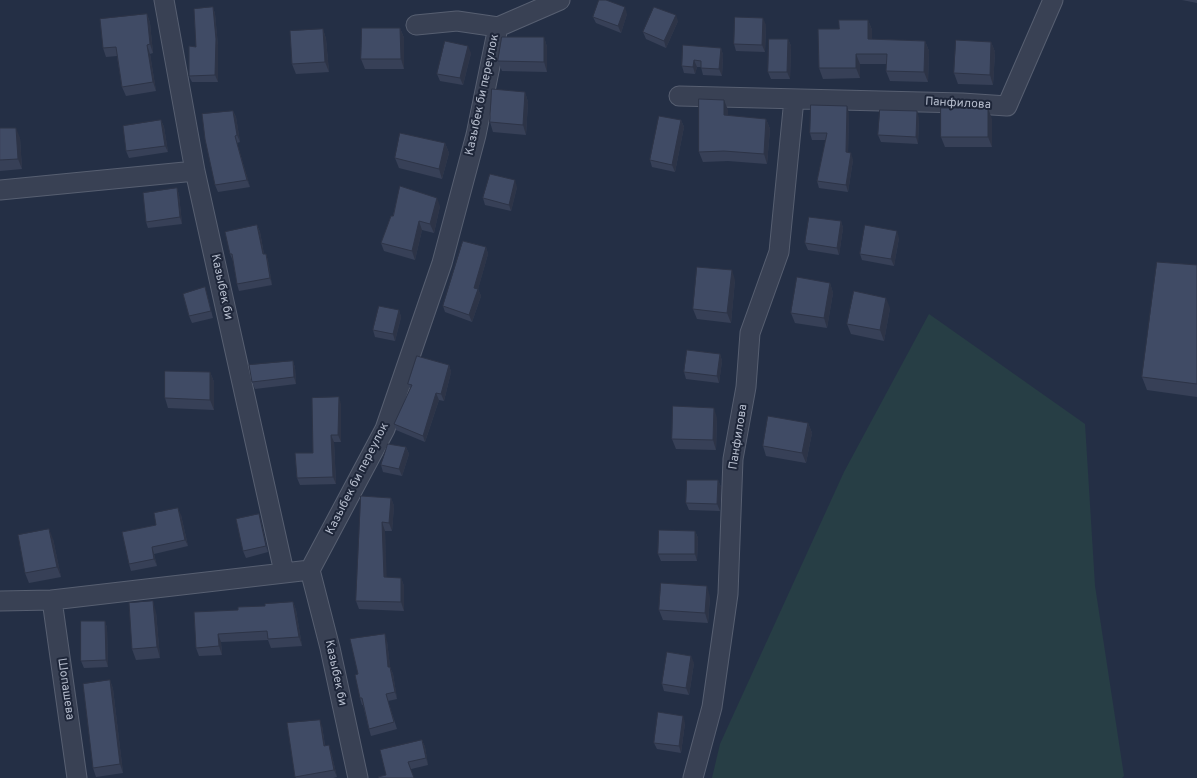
<!DOCTYPE html>
<meta charset="utf-8">
<style>
body{margin:0}
canvas{display:block;background:#242f45}
</style>
<canvas width="1197" height="778"></canvas>
<script>
const ctx = document.querySelector('canvas').getContext('2d');
ctx.lineJoin = 'round';
function paint(path, color) { ctx.fillStyle = color; ctx.fill(path, 'evenodd'); }
function trace(path, color, width, dash) { ctx.strokeStyle = color; ctx.lineWidth = width; ctx.lineCap = dash ? 'butt' : 'round'; ctx.setLineDash(dash || []); ctx.stroke(path); }
function label(font, color, halo, rows, align = 'center') {
  ctx.font = font + ' Overpass,sans-serif'; ctx.lineWidth = 4; ctx.setLineDash([]); ctx.textBaseline = 'middle'; ctx.strokeStyle = halo; ctx.fillStyle = color; for (const [text, x, y, turn = 0] of rows) {
    ctx.save(); ctx.translate(x, y); ctx.rotate((+turn || 0) * Math.PI / 180); ctx.textAlign = isNaN(turn) ? turn : align; if (halo) ctx.strokeText(text, 0, 0); ctx.fillText(text, 0, 0); ctx.restore();
  }
}
const green = new Path2D(`
 M929,314l156,110 10,162 29,190 -2,2h-410l8,-34 124,-272z`);
const minor = new Path2D(`
 M164,0l31,171 89,401
 M416,25l41,-4 41,6 62,-27
 M679,96l283,7 45,3 46,-106
 M0,190l195,-19
 M310,570l20,78 28,130
 M52,600l25,178
 M0,601l52,-1 258,-30 75,-141 57,-166 34,-128 22,-108
 M693,778l19,-71 16,-113 5,-135 13,-72 4,-54 29,-81 15,-153`);
const wall = new Path2D(`
 M1182,0h15v3z
 M213,7l2,7 3,32v36h-26l-3,-6 7,-29z
 M147,14l3,9 3,30 -3,1 6,37 -30,5 -4,-9 -5,-31 -11,1 -3,-9z
 M627,14l-6,19 -25,-10 -3,-6z
 M868,20l4,10v9l53,2 4,10 -1,31 -38,-1 -4,-10 1,-7h-27v14l-37,1 -4,-11 20,-39z
 M678,21l-12,27 -20,-9 -3,-7z
 M766,25l-1,27 -29,-1 -2,-7z
 M400,28l4,10v31h-39l-4,-10z
 M323,29l3,10 3,33 -33,2 -4,-10z
 M544,37l3,10v25l-45,-1 -4,-10z
 M788,39l3,7 -1,33h-19l-3,-7z
 M991,42l4,10 -2,33 -35,-1 -4,-11z
 M721,48l2,7 -1,21 -19,-1 -2,-8h-4l-2,7 -11,-1 -2,-7z
 M471,53l-8,32 -23,-4 -3,-7z
 M525,92l3,10 -2,33 -33,-3 -3,-10z
 M728,110v6l38,3 4,10 -3,35 -39,-3 -25,1 -4,-10z
 M233,111l3,6 4,25 -3,1 13,44 -32,5 -3,-7z
 M849,113l-1,39 5,8 -5,32 -29,-4 -2,-7 9,-41h-14l-2,-7z
 M919,118l-1,26 -37,-2 -3,-7z
 M992,119v28h-47l-4,-10z
 M161,120l3,7 4,25 -39,6 -3,-7z
 M681,120l3,7 -9,45 -23,-5 -2,-7z
 M0,128l20,10 2,31 -22,2z
 M445,143l4,10 -7,26 -43,-11 -4,-10z
 M517,187l-6,24 -26,-6 -2,-7z
 M177,188l2,7 3,29 -34,4 -2,-6z
 M440,206l-6,27 -12,-3 -7,30 -31,-9 -3,-8 12,-27z
 M841,221l2,7 -4,27 -31,-5 -3,-7z
 M257,225l3,7 4,22h2l2,7 4,24 -33,6 -2,-7 -4,-23 -3,-7z
 M899,238l-5,28 -32,-6 -2,-6z
 M486,247l2,7 -10,35 3,7 -9,26 -27,-10 -2,-6z
 M1197,265v132l-50,-7 -5,-13z
 M735,280l-4,43 -34,-4 -4,-10z
 M830,283l3,10 -6,35 -32,-5 -4,-10z
 M205,287l8,31 -21,5 -3,-7z
 M890,308l-6,33 -33,-7 -4,-10z
 M399,310l2,7 -6,24 -20,-4 -2,-7z
 M720,354l2,7 -3,22 -33,-4 -2,-7z
 M293,361l2,7 1,16 -41,5 -3,-7z
 M449,365l2,7 -7,29 -5,-1 -14,42 -29,-12 -2,-6 16,-35 -2,-5z
 M210,372l4,10v28l-46,-2 -3,-10z
 M341,404v38h-7l2,42 -36,1 -3,-7 16,-25z
 M717,418l-1,32 -40,-1 -4,-10z
 M808,423l4,10 -6,30 -40,-7 -3,-10z
 M406,447l3,7 -7,22 -19,-4 -2,-7z
 M718,480l3,7 -1,24 -31,-1 -3,-7z
 M361,496l30,2 3,8 -2,25h-7l1,47h15l3,8v25l-45,-2 -3,-8z
 M181,515l7,31 -34,8 3,12 -26,5 -2,-7 27,-39z
 M261,521l7,31 -22,6 -3,-7z
 M695,531l3,7 -1,23h-36l-3,-7z
 M53,539l8,38 -32,6 -4,-10z
 M710,597l-2,26 -45,-3 -4,-10z
 M293,602l3,8 6,36 -31,2 -3,-8 -47,2 1,13 -23,1 -3,-8 42,-38z
 M156,612l4,46 -24,2 -4,-11z
 M105,621l2,7 1,39 -24,1 -3,-7z
 M387,641l3,26 3,7 4,25 -9,2 9,28 -26,7 -2,-7 -6,-24h-1l-2,-7 -2,-24z
 M694,663l-5,32 -25,-4 -2,-7z
 M110,680l3,9 10,84 -27,4 -3,-9z
 M287,723l35,3 3,19 6,7 6,25 -4,1h-37z
 M685,723l-4,30 -24,-4 -3,-6z
 M422,740l3,7 3,18 -42,10z`);
const shadedWall = new Path2D(`
 M213,7l2,7 3,32v36l-3,-7z
 M625,7l2,7 -6,19 -3,-7z
 M147,14l3,9 3,30 -3,-9z
 M676,15l2,6 -12,27 -2,-7z
 M763,18l3,7 -1,27 -3,-7z
 M868,20l4,10v19l-4,-10z
 M400,28l4,10v31l-3,-10z
 M323,29l3,10 3,33 -4,-10z
 M544,37l3,10v25l-3,-10z
 M788,39l3,7 -1,33 -3,-7z
 M925,41l4,10 -1,31 -4,-10z
 M991,42l4,10 -2,33 -3,-10z
 M147,45l3,9 6,37 -3,-9z
 M468,46l3,7 -8,32 -3,-7z
 M721,48l2,7 -1,21 -3,-7z
 M856,54l4,10v14l-4,-10z
 M694,60l3,7 -2,7 -2,-7z
 M525,92l3,10 -2,33 -3,-10z
 M724,100l4,10v16l-4,-11z
 M847,106l2,7 -1,46 -2,-7z
 M988,108l4,11v28l-4,-10z
 M233,111l3,6 4,25 -3,-7z
 M917,111l2,7 -1,26 -2,-7z
 M766,119l4,10 -3,35 -3,-10z
 M161,120l3,7 4,25 -3,-6z
 M681,120l3,7 -9,45 -3,-7z
 M16,128l4,10 2,31 -4,-10z
 M235,136l2,7 13,44 -3,-7z
 M445,143l4,10 -7,26 -3,-10z
 M851,153l2,7 -5,32 -2,-7z
 M515,180l2,7 -6,24 -2,-6z
 M177,188l2,7 3,29 -2,-7z
 M437,198l3,8 -6,27 -4,-9z
 M419,221l3,9 -7,30 -3,-9z
 M841,221l2,7 -4,27 -2,-7z
 M257,225l3,7 5,29 -2,-7z
 M897,231l2,7 -5,28 -3,-7z
 M486,247l2,7 -11,39 1,-4 3,7 -9,26 -3,-7 5,-27z
 M266,254l2,7 4,24 -2,-7z
 M732,270l3,10 -4,43 -4,-10z
 M830,283l3,10 -6,35 -3,-10z
 M886,298l4,10 -6,33 -4,-11z
 M399,310l2,7 -6,24 -2,-7z
 M720,354l2,7 -3,22 -2,-7z
 M293,361l2,7 1,16 -2,-7z
 M449,365l2,7 -7,29 -3,-7z
 M210,372l4,10v28l-4,-10z
 M436,393l3,7 -14,42 -2,-6z
 M339,397l2,7v38l-3,-7z
 M714,408l3,10 -1,32 -3,-10z
 M808,423l4,10 -6,30 -4,-10z
 M331,435l3,7 2,42 -3,-7z
 M406,447l3,7 -7,22 -3,-7z
 M718,480l3,7 -1,24 -3,-7z
 M391,498l3,8 -2,25 -3,-8z
 M178,508l3,7 7,31 -3,-6z
 M259,514l2,7 7,31 -2,-6z
 M382,522l3,9 2,55 -3,-9z
 M49,529l4,10 8,38 -4,-10z
 M695,531l3,7 -1,23 -2,-7z
 M152,547l2,7 3,12 -3,-7z
 M401,578l3,8v25l-3,-9z
 M707,586l3,11 -2,26 -3,-10z
 M153,601l3,11 4,46 -3,-11z
 M293,602l3,8 6,36 -3,-9z
 M105,621l2,7 1,39 -2,-7z
 M218,634l3,8 1,13 -3,-9z
 M385,634l2,7 4,33 -3,-7z
 M691,656l3,7 -5,32 -3,-7z
 M390,667l3,7 4,25 -2,-7z
 M110,680l3,9 10,84 -3,-9z
 M683,716l2,7 -4,30 -2,-7z
 M320,720l2,6 4,27 -2,-7z
 M422,740l3,7 3,18 -2,-7z
 M329,745l2,7 6,25 -3,-7z`);
const building = new Path2D(`
 M599,0h7l19,7 -7,19 -25,-9z
 M213,7l3,32 -1,36 -26,1v-30l7,1 -2,-38z
 M654,7l22,8 -12,26 -21,-9z
 M147,14l3,30 -3,1 6,37 -31,5 -6,-40 -13,1 -3,-29z
 M735,17l28,1 -1,27 -28,-1z
 M839,20h29v19l57,2 -1,31 -38,-1 1,-17h-31v14h-37l-1,-39h21z
 M362,28h38l1,31h-40z
 M323,29l2,33 -33,2 -2,-33z
 M502,37h42v25l-46,-1z
 M769,39h19l-1,33h-19z
 M956,40l35,2 -1,33 -36,-2z
 M445,41l23,5 -8,32 -23,-4z
 M683,45l38,3 -2,21 -18,-1v-7l-7,-1 -1,7 -11,-1z
 M492,89l33,3 -2,33 -33,-3z
 M699,99l25,1v15l42,4 -2,35 -40,-3 -25,1z
 M811,105l36,1 -1,46 5,1 -5,32 -29,-4 10,-48h-17z
 M941,108h47v29h-47z
 M880,110l37,1 -1,26 -38,-2z
 M233,111l4,24 -2,1 12,44 -32,5 -10,-46 -3,-25z
 M659,116l22,4 -9,45 -22,-5z
 M161,120l4,26 -39,5 -3,-25z
 M0,128h16l2,31 -18,1z
 M400,133l45,10 -6,26 -44,-11z
 M490,174l25,6 -6,25 -26,-7z
 M400,186l37,12 -7,26 -11,-3 -7,30 -31,-8 10,-27h2z
 M177,188l3,29 -34,5 -3,-29z
 M809,217l32,4 -4,27 -32,-5z
 M257,225l6,29h3l4,24 -33,6 -5,-30h-2l-5,-22z
 M865,225l32,6 -6,28 -31,-5z
 M463,241l23,6 -12,41 4,1 -9,26 -26,-9z
 M1157,262l40,3v119l-55,-7z
 M697,267l35,3 -5,43 -34,-4z
 M797,277l33,6 -6,35 -33,-5z
 M205,287l6,24 -22,5 -6,-22z
 M854,291l32,7 -6,32 -33,-6z
 M379,306l20,4 -6,24 -20,-4z
 M687,350l33,4 -3,22 -33,-4z
 M417,356l32,9 -8,29 -5,-1 -13,43 -29,-12 18,-39 -4,-1z
 M293,361l1,16 -42,5 -3,-17z
 M165,371l45,1v28l-45,-2z
 M339,397l-1,38h-7l2,42 -36,1 -2,-25h18l-1,-55z
 M673,406l41,2 -1,32 -41,-1z
 M768,416l40,7 -6,30 -39,-7z
 M388,444l18,3 -7,22 -18,-4z
 M687,480h31l-1,24 -31,-1z
 M361,496l30,2 -2,25 -7,-1 2,55 17,1v24l-45,-1z
 M178,508l7,32 -33,7 2,12 -25,5 -7,-32 34,-7 -2,-12z
 M259,514l7,32 -23,5 -7,-32z
 M49,529l8,38 -32,6 -7,-38z
 M659,530l36,1v23h-37z
 M661,583l46,3 -2,27 -46,-3z
 M153,601l4,46 -25,2 -3,-46z
 M293,602l6,35 -31,2 -1,-8 -49,3 1,12 -23,2 -2,-36 44,-2v-3l27,-1v-2z
 M81,621h24l1,39 -25,1z
 M385,634l3,33h2l5,25 -9,2 8,28 -25,7 -7,-31h-2l-5,-23 3,-1 -8,-35z
 M667,652l24,4 -5,32 -24,-4z
 M110,680l10,84 -27,4 -10,-84z
 M658,712l25,4 -4,30 -25,-3z
 M320,720l4,26 5,-1 5,25 -39,7 -8,-54z
 M422,740l4,18 -18,4 6,16h-35l-1,-1 8,-2 -6,-25z`);
const streetNames = [
 ["Казыбек би переулок",483,95,-78],
 ["Панфилова",958,104,3],
 ["Казыбек би",221,287,78],
 ["Панфилова",739,437,-81],
 ["Казыбек би переулок",358,479,-63],
 ["Казыбек би",335,673,78],
 ["Шопашева",65,689,82]
];
paint(green, '#273e45');
trace(minor, '#575f71', 21);
trace(minor, '#394154', 19);
paint(wall, '#374057');
paint(shadedWall, '#2d3447');
paint(building, '#404b65');
trace(building, '#2d3447', 1);
label('12px', '#b6bdcd', '#1e2639', streetNames);
</script>
